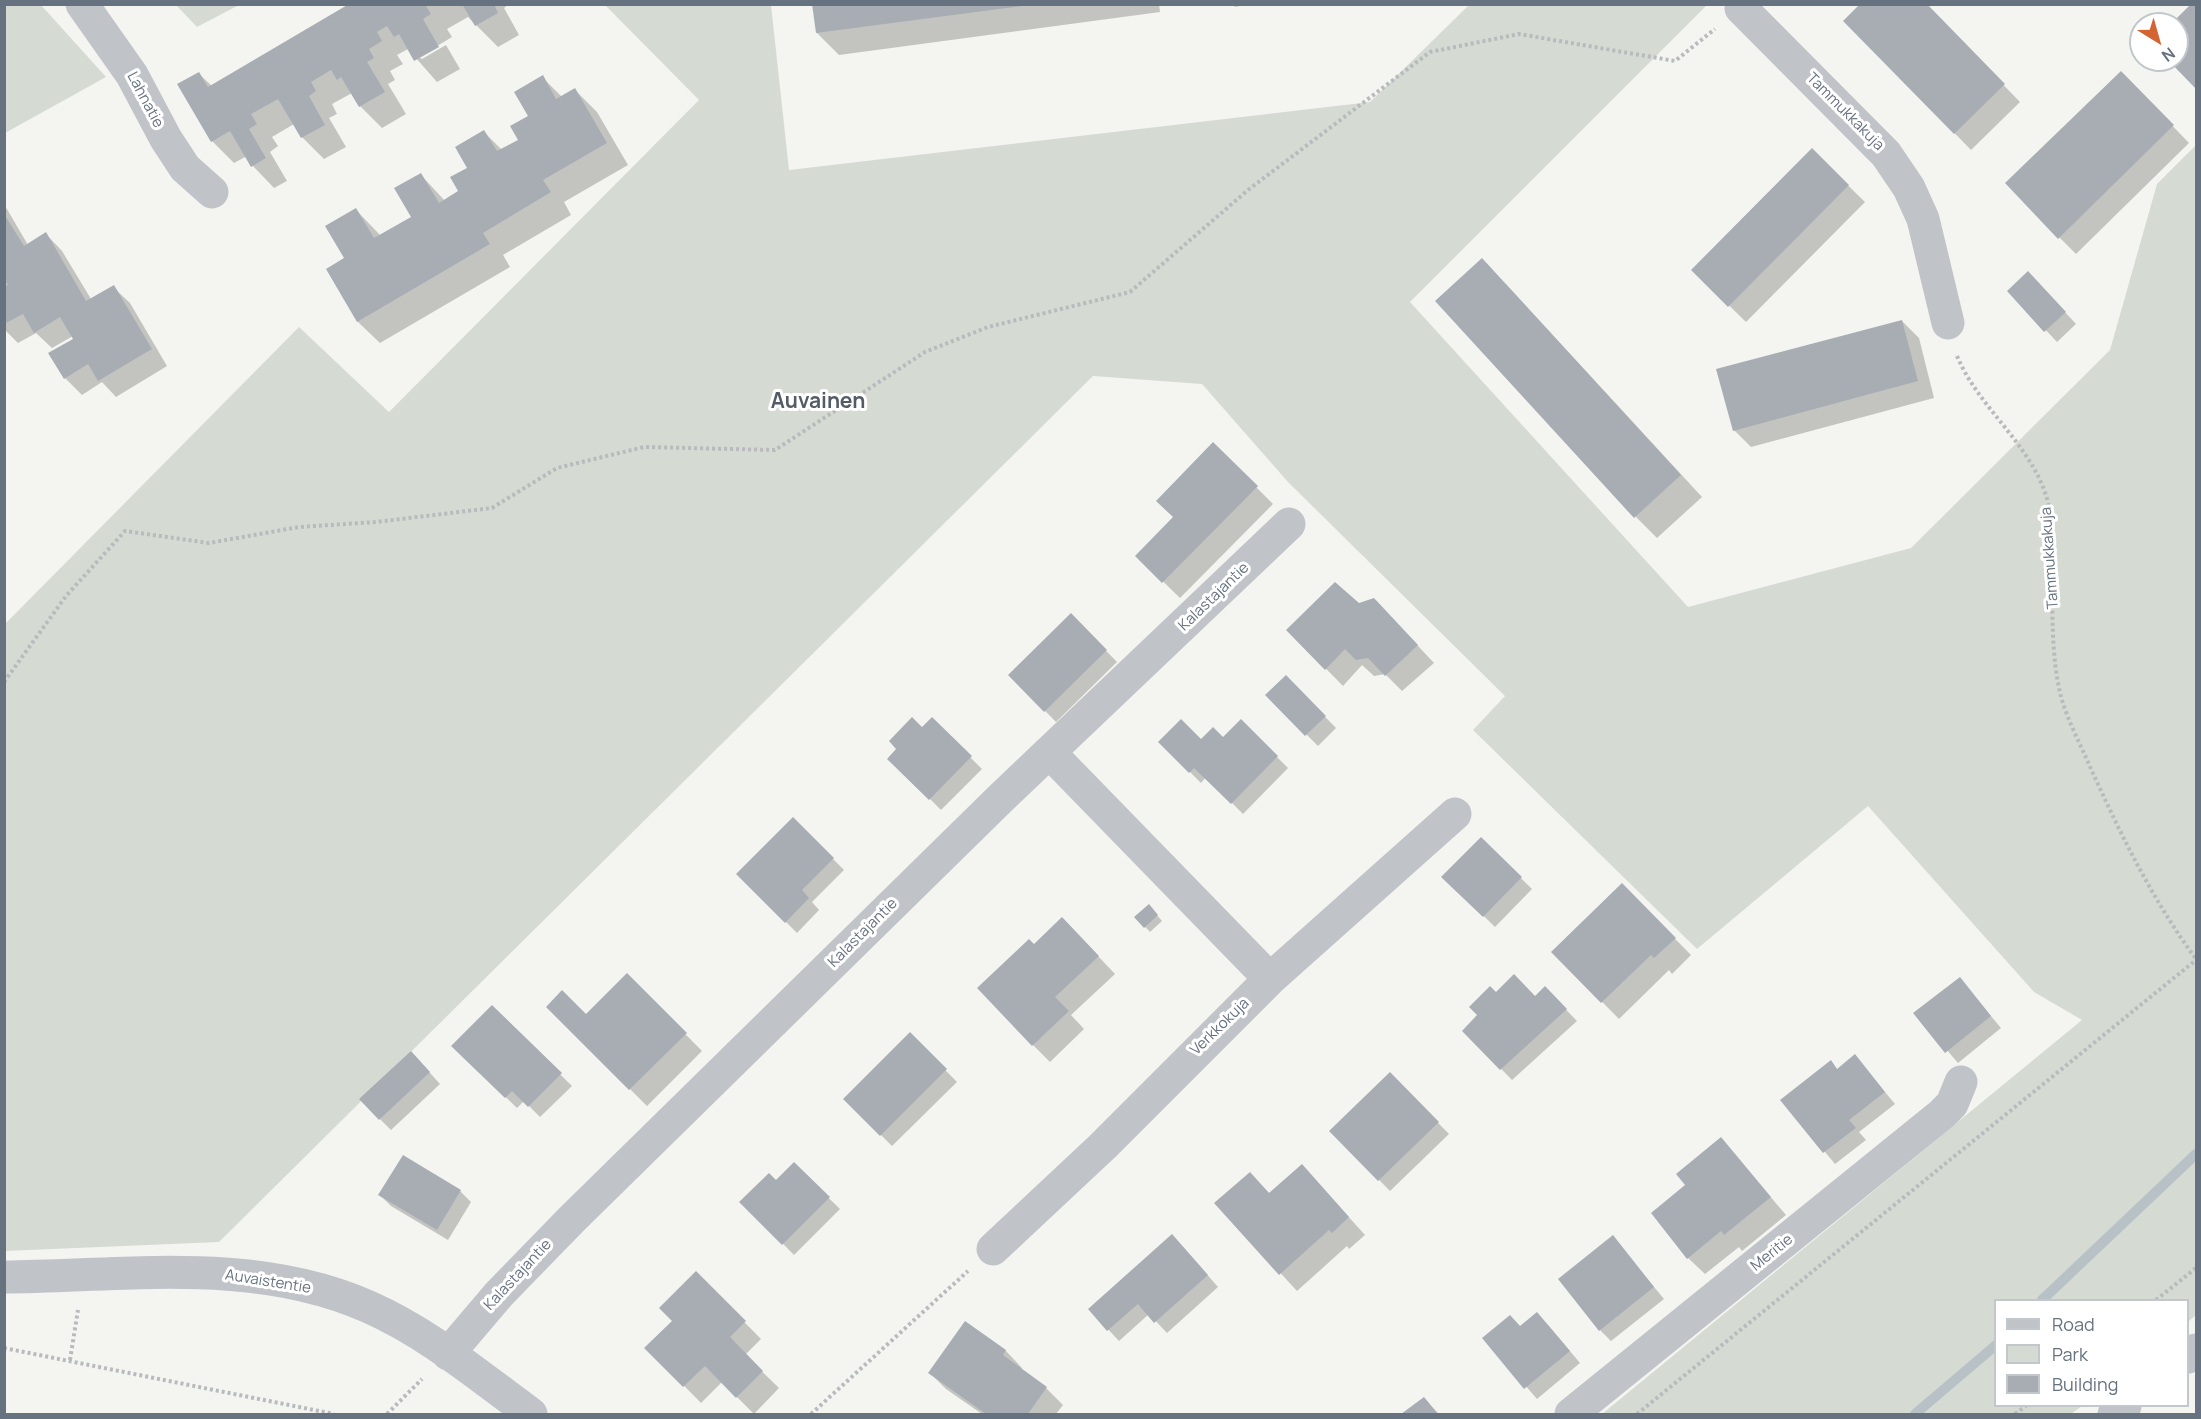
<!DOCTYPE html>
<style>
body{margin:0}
#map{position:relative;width:2201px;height:1419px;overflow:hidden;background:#f4f5f1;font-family:Manrope,sans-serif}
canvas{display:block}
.frame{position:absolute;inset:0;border:6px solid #667280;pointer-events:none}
.legend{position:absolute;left:1994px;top:1299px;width:195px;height:108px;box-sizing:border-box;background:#fff;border:2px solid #c2c7cc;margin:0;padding:8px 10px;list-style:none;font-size:18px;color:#667280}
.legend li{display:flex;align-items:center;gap:12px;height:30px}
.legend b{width:30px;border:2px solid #c2c7cc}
.north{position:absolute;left:2129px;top:12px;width:60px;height:60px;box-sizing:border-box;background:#fff;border:2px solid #c2c7cc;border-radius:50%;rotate:143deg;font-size:16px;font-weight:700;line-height:24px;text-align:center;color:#667280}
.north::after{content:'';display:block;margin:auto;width:21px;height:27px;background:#d36533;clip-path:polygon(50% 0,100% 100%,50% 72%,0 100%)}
</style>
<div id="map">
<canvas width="2201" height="1419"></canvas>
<div class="frame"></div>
<ul class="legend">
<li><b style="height:8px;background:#c0c3c7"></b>Road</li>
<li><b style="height:16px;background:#d5dbd3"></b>Park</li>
<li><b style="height:16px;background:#a7adb3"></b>Building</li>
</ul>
<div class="north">N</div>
</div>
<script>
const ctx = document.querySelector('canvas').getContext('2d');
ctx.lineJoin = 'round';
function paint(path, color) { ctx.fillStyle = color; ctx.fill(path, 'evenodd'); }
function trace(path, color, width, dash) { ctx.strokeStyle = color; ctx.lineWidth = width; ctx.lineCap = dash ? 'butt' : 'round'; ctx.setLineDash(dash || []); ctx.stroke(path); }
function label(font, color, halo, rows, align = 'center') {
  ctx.font = font + ' Manrope,sans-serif'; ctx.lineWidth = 6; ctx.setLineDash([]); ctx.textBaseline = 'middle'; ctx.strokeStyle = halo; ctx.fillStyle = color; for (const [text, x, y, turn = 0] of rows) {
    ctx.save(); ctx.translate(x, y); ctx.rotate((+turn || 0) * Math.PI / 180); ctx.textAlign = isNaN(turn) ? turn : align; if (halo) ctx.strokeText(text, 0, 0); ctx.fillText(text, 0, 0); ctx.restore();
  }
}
const green = new Path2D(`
 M5,4l36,1 65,72 -101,56z
 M176,5h63l-42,22z
 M605,5h166l18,165 581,-68 99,-97h238l-297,297 278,305 223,-59 199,-198 47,-166 39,-39v1170l-8,7v-22h-192v106h86l-11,8h-469l480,-394 -48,-28 -166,-186 -171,143 -224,-219 32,-34 -217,-214 -86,-98 -109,-8 -874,866 -214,9 -1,-626 295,-298 90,85 310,-312z`);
const shadow = new Path2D(`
 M351,4h158l-5,4 15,27 -21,12 -30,-30 -21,12 5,8 -33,20 3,2 24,-14 14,24 -23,13 -29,-33 -11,6 6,9 -13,7 5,9 -7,4 18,30 -24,14 -22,-22 -8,-13 -20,11 5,10 -8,4 17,29 -22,12 -22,-22 -8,-13 -22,13 6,9 -8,6 17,29 -13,7 -21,-22 -6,-10 -13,7 -22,-22 -13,-67 13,12z
 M814,4h345l1,8 -321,43 -22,-22z
 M1233,4h17l-15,3z
 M1925,4l95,98 -49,48 -126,-129z
 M2193,4h3v83l-26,-27h7v-36h-4z
 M542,77l20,20 13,-7 22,22 31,53 -64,37 7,13 -68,40 7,12 -130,76 -22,-21 -30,-53 18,-10 10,-49 25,26 32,-19 8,-42 24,26 15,-9 24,-60 18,18 18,-10z
 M2138,90l51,53 -113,111 -17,-17z
 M1812,150l53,52 -119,120 -53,-52z
 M4,204l24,41 18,-11 16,17 29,48 22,-12 17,16 37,63 -51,31 -14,-15 -20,13 -17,-17 10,-39 -2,-3 -21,12 -16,-15 -18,10 -14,-14z
 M1504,282l198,215 -45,41 -21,-21z
 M2039,284l37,40 -19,18 -48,-51z
 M1902,321l17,17 15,60 -183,49 -17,-17z
 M1213,444l60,60 -93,94 -43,-42 38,-38z
 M1359,605l32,12 43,46 -32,28 -17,-17 -11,2 -12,-11 -19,21 -55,-56z
 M1071,615l46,47 -61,60 -46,-47z
 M1286,677l50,51 -18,18 -51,-51z
 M932,719l50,50 -41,41 -51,-51z
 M1241,721l47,47 -45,46 -37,-37 -5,6 -41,-41 63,-3z
 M793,819l51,51 -32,32 7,8 -22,23 -59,-59z
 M1481,839l51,50 -37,38 -51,-50z
 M1622,885l69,70 -19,19 -3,-4 -50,49 -66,-67z
 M1149,906l13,15 -12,11 -14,-15z
 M1079,936l36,38 -44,41 13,14 -34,33 -17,-17 1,-99z
 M627,975l75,76 -55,55 -99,-99 38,9z
 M1960,979l41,49 -43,35 -43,-50z
 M1545,988l32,33 -65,59 -48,-49 32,-37 39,4z
 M492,1007l80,79 -32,31 -16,-16 -7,7 -64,-62z
 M910,1034l47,48 -65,64 -47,-47z
 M1855,1056l40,48 -36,28 7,8 -31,24 -53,-64 48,-38 8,8z
 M422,1064l18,20 -49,46 -11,-11z
 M1390,1074l59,60 -59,57 -59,-60z
 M1721,1139l65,76 -44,36 -3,-4 -34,27 -17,-16 -1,-73z
 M794,1164l46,45 -46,46 -52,-53 34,-20z
 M1250,1174l20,20 48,-11 47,52 -16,14 -2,-3 -50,45 -81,-88z
 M460,1191l11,11 -23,38 -57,-34 -11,-11z
 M1613,1237l51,62 -53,42 -11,-11z
 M1183,1247l35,40 -51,46 -18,-19 -30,27 -29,-31z
 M696,1273l65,66 -16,16 34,33 -25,26 -32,-32 -21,21 -54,-55 27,-27z
 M966,1323l40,28 16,17 -1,2 25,18 17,17 -7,9h-74l-36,-25 -16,-16z
 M1548,1325l32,38 -43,36 -53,-61 36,-11z
 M1424,1399l15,15h-36z`);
const stream = new Path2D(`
 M2042,1300l154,-146
 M1915,1414l81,-69`);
const building = new Path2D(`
 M349,4h81l-4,2 5,8 -8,5 16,28 -25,14 -15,-27 -5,3 -7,-11 -10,6 5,9 -13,8 5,9 -7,4 18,30 -26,15 -18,-30 -4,3 -6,-10 -20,12 5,9 -7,5 16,29 -24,13 -23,-39 -27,15 6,10 -8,5 17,29 -15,9 -21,-36 -19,11 -34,-58 22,-12 9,15z
 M462,4h32l4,9 -23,13z
 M812,4h210v2l-206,27z
 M1860,4h67l78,80 -51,50 -111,-113z
 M2191,4h5v85l-28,-29h9v-36h-6z
 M2121,71l53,54 -116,114 -53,-56z
 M543,75l13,24 19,-11 32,55 -64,37 8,12 -68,41 7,11 -133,78 -31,-53 18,-11 -19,-32 31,-18 18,30 37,-21 -17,-29 27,-15 18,30 19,-12 -8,-14 17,-9 -12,-21 29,-17 13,21 21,-11 -8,-14 18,-10 -14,-24z
 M1812,148l37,37 -121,122 -37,-37z
 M4,214l20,32 22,-14 40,69 28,-16 38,64 -54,32 -10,-17 -24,15 -16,-26 25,-14 -13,-22 -26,16 -11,-19 -19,10v-37l4,-2 -4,-6z
 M1482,258l199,217 -47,43 -199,-217z
 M2028,271l38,41 -22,20 -37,-41z
 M1902,320l16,61 -185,50 -17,-62z
 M1213,442l45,44 -96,97 -27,-27 38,-39 -17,-16z
 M1335,582l24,21 15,-5 44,47 -33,31 -17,-18 -12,2 -11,-11 -20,21 -39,-40z
 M1071,613l36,37 -63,62 -36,-37z
 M1286,675l40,41 -21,20 -40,-41z
 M912,717l10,10 10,-10 40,39 -43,44 -42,-41 9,-10 -7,-8z
 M1181,719l20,20 12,-12 10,10 18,-18 37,37 -47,48 -37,-36 -5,5 -31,-31z
 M793,817l41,41 -32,32 7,8 -24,25 -49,-49z
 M1481,837l41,40 -39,40 -42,-40z
 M1622,883l54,55 -22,20 -3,-3 -50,48 -50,-51z
 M1149,904l9,11 -14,13 -10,-11z
 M1062,917l37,39 -44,41 14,14 -37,35 -55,-58 52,-49 5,5z
 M627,973l60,60 -58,57 -83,-83 16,-17 24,24z
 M1514,974l21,22 10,-10 22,23 -67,61 -38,-39 15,-16 -8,-8 21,-21 6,6z
 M1960,977l31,39 -46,37 -32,-40z
 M492,1005l70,68 -34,34 -16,-16 -7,7 -54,-52z
 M910,1032l37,37 -67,67 -37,-37z
 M411,1051l19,21 -51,48 -20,-21z
 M1855,1054l30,38 -36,28 7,8 -33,25 -43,-53 51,-40 6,9z
 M1390,1072l49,50 -61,59 -49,-50z
 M1721,1137l50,60 -47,38 -3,-4 -34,28 -36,-46 34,-28 -9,-11z
 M403,1155l58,35 -24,40 -59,-35z
 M794,1162l36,35 -48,48 -43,-43 30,-29 7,7z
 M1302,1164l47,53 -17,16 -3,-3 -50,45 -65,-72 36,-31 19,21z
 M1172,1234l36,41 -54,48 -16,-19 -31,27 -19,-22z
 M1613,1235l41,52 -55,44 -41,-52z
 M696,1271l50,50 -16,16 33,34 -27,27 -31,-32 -22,21 -39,-39 28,-27 -13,-13z
 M1537,1312l33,39 -46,38 -42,-51 28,-23 10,11z
 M965,1321l41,29 -3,5 44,32 -19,27h-42l-58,-41z
 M1424,1397l14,17h-37z`);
const path = new Path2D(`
 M1957,356c23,55 78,90 92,150 3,14 2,31 3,45 1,45 -2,93 7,137 5,25 18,49 28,72 31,69 64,138 109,199
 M4,682l62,-86 59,-65 84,12 90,-16 77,-5 116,-14 65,-40 87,-21 131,3 150,-98 63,-25 142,-35 118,-102 182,-138 89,-18 156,27 40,-32
 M2156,1300l40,-32
 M4,1348l330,66
 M70,1360l8,-50
 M387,1414l35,-35
 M811,1414l157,-143
 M1637,1414l559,-454
 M2015,1414l11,-8`);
const minor = new Path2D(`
 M82,4l50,71 34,64 19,29 27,24
 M1744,4l-3,4 145,146 23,34 14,31 25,104
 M1050,753l220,226
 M993,1249l110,-103 167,-167 185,-165
 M4,1277c121,-1 251,-21 365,30 59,26 110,69 162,107
 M448,1354l51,-60 73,-75 430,-422 287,-273
 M1571,1414l371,-300 10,-10 9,-22`);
const tertiary = new Path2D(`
 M2188,1357l8,-7
 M2114,1414l11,-8`);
const streetNames = [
 ["Lahnatie",145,100,62],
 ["Tammukkakuja",1845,112,45],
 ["Tammukkakuja",2050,558,-94],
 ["Kalastajantie",1214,597,-44],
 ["Kalastajantie",863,933,-45],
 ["Verkkokuja",1220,1027,-44],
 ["Meritie",1772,1253,-39],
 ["Kalastajantie",518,1275,-47],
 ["Auvaistentie",268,1282,9]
];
const districtNames = [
 ["Auvainen",818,402]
];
paint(green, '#d5dbd3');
paint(shadow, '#0003');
trace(stream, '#b8c2c6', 10);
paint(building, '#a7adb3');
trace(path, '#b8babd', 4, [3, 3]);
trace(minor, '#c0c3c7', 33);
trace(tertiary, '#c0c3c7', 33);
label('15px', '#667280', '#fff', streetNames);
label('bold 21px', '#535c66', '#fff', districtNames);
</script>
